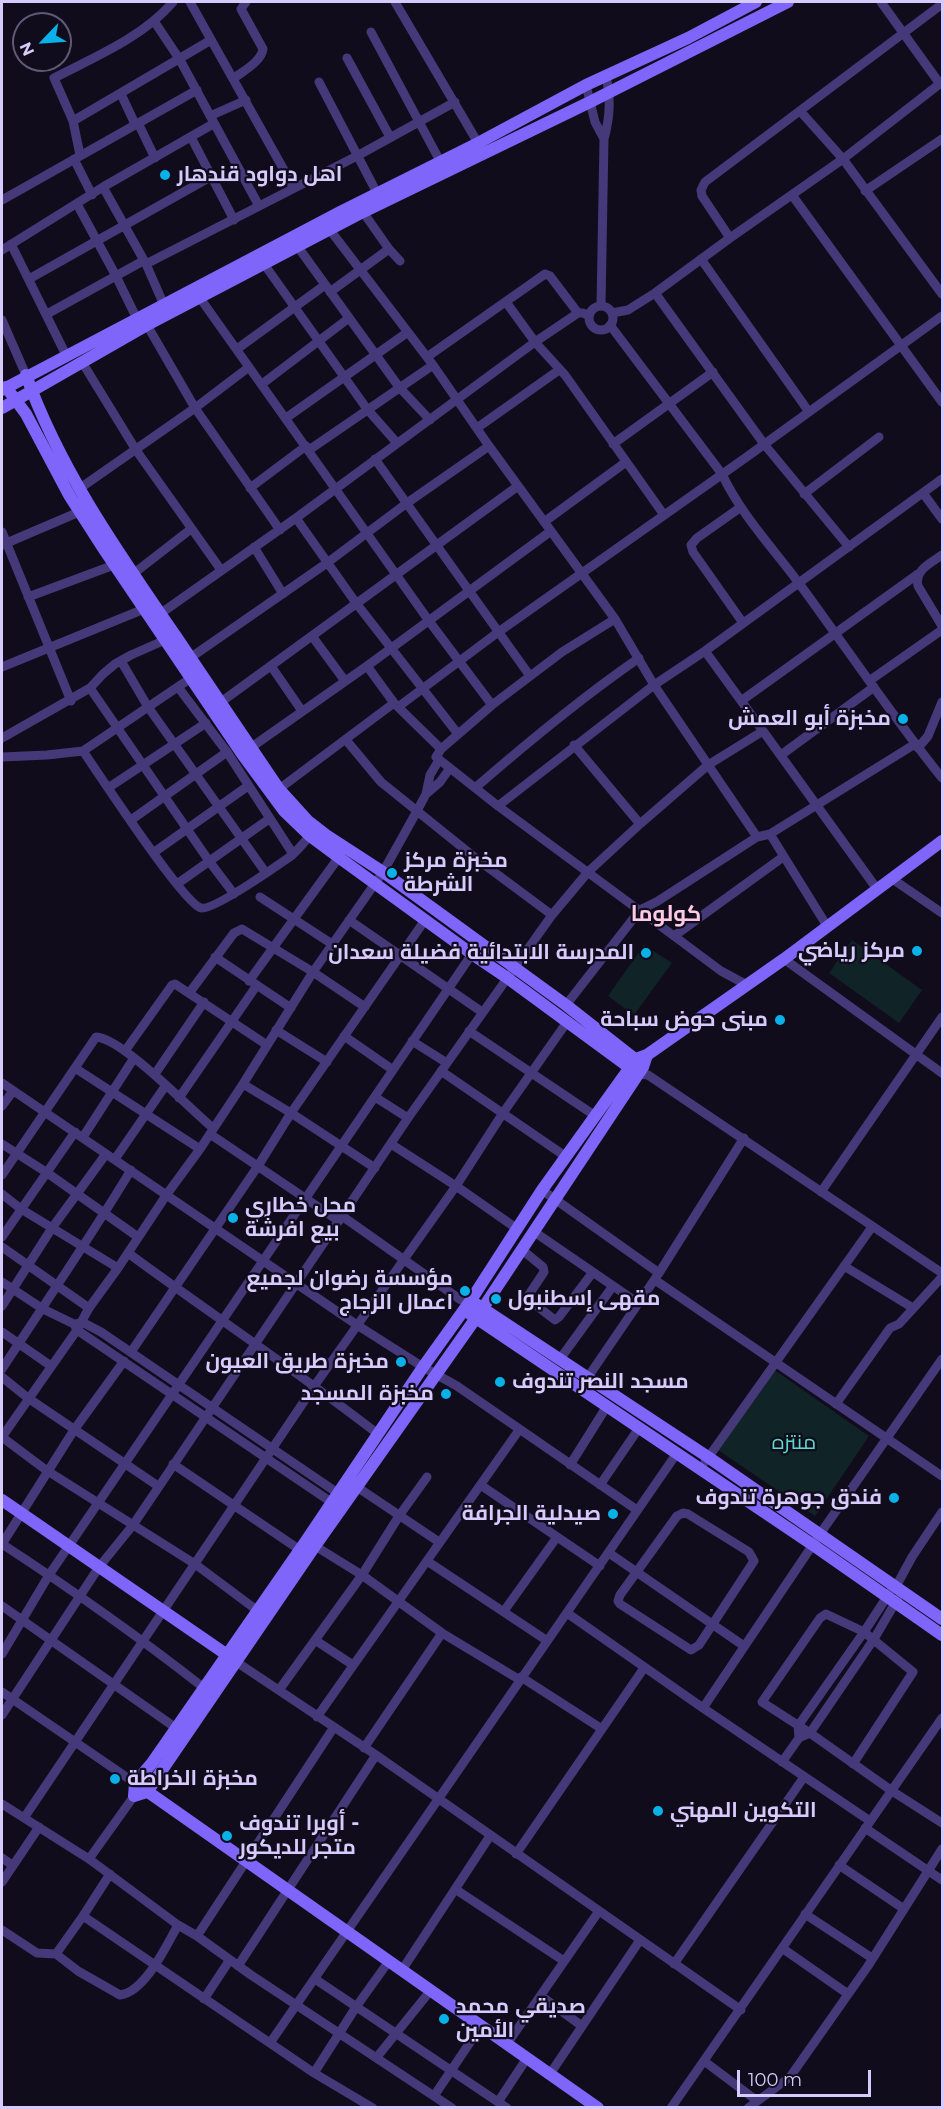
<!DOCTYPE html>
<meta charset="utf-8">
<style>
body{margin:0}
#map{position:relative;width:944px;height:2109px;overflow:hidden;background:#110c1c;font-family:Montserrat,sans-serif}
canvas{display:block}
.frame{position:absolute;inset:0;border:3px solid #d7cafd;pointer-events:none}
.north{position:absolute;left:12px;top:12px;width:60px;height:60px;box-sizing:border-box;background:#110c1c;border:2px solid #605876;border-radius:50%;rotate:245deg;font-size:16px;font-weight:700;line-height:24px;text-align:center;color:#d7cafd}
.north::after{content:'';display:block;margin:auto;width:21px;height:27px;background:#09b1e9;clip-path:polygon(50% 0,100% 100%,50% 72%,0 100%)}
.scale{position:absolute;left:737px;top:2070px;width:134px;height:27px;box-sizing:border-box;border:3px solid #d7cafd;border-top:0;padding-left:8px;font-size:18px;line-height:21px;white-space:nowrap;color:#d7cafd;-webkit-text-stroke:4px #110c1c;paint-order:stroke}
</style>
<div id="map">
<canvas width="944" height="2109"></canvas>
<div class="frame"></div>
<div class="north">N</div>
<div class="scale">100 m</div>
</div>
<script>
const ctx = document.querySelector('canvas').getContext('2d');
ctx.lineJoin = 'round';
function paint(path, color) { ctx.fillStyle = color; ctx.fill(path, 'evenodd'); }
function trace(path, color, width, dash) { ctx.strokeStyle = color; ctx.lineWidth = width; ctx.lineCap = dash ? 'butt' : 'round'; ctx.setLineDash(dash || []); ctx.stroke(path); }
function label(font, color, halo, rows, align = 'center') {
  ctx.font = font + ' Montserrat,Cairo,sans-serif'; ctx.lineWidth = 4.5; ctx.setLineDash([]); ctx.textBaseline = 'middle'; ctx.strokeStyle = halo; ctx.fillStyle = color; for (const [text, x, y, turn = 0] of rows) {
    ctx.save(); ctx.translate(x, y); ctx.rotate((+turn || 0) * Math.PI / 180); ctx.textAlign = isNaN(turn) ? turn : align; if (halo) ctx.strokeText(text, 0, 0); ctx.fillText(text, 0, 0); ctx.restore();
  }
}
const green = new Path2D(`
 M852,940l70,50 -23,33 -70,-50z
 M644,945l28,18 -38,52 -26,-19z
 M773,1369l96,67 -54,80 -97,-66z`);
const street = new Path2D(`
 M190,2l104,186
 M395,2l83,141
 M881,2l59,82
 M154,21l26,39 79,146
 M371,32l69,129
 M347,58l43,79
 M233,79c10,-8 28,-17 30,-30l-22,-40 5,-7
 M319,82l58,111
 M586,85l9,37 9,17
 M121,94l14,30
 M801,112l42,47 99,135
 M210,116l36,-16
 M73,121l138,-81
 M138,123l17,35
 M191,137l43,83
 M80,155l-7,-34 -19,-43c41,-21 89,-41 119,-76
 M74,159l18,36
 M103,187l43,77 18,41
 M865,191l77,-52
 M792,195l150,207
 M2,200l195,-110
 M77,204l39,72 21,43
 M363,212l26,37 11,12
 M330,230l103,135 56,81 126,173 39,66 103,152
 M730,238l-28,-42 -1,-6 4,-8 237,-178
 M11,244l55,111
 M298,247l101,140 31,33
 M2,250l101,-63 110,-63
 M701,259l108,153
 M146,264l211,-108 98,-54
 M264,264l103,145 30,34
 M29,279l183,-103
 M330,292l59,-43
 M655,293l109,151 85,103
 M200,298l229,323 63,84
 M506,302l29,40 30,33 99,140
 M601,306l3,-167c6,-22 7,-40 2,-63
 M589 318a12 12 0 1 1 24 0a12 12 0 1 1-24 0Z
 M612,313l16,-3 27,-17 75,-55 113,-79 99,-77
 M47,314l96,-53
 M2,320l24,55
 M147,325l48,83 85,122
 M610,325l112,149c19,41 52,75 79,112 47,64 91,130 141,192
 M237,349l88,-64
 M427,357l118,-83 5,2 28,37
 M82,362l54,88 85,120
 M262,384l87,-66
 M286,418l122,-86
 M477,428l82,-58
 M613,444l100,-72
 M309,450l124,-85
 M375,459l155,217
 M250,488l56,-42
 M76,491l119,-83 54,-41
 M923,493l19,26
 M804,494l75,-57
 M741,507l-44,31 -6,7 2,7 50,71
 M296,518l60,85 102,131
 M544,522l82,-60
 M2,532l69,169
 M2,545l77,-33
 M254,547l29,47
 M942,555c-11,8 -28,15 -24,31l24,40
 M133,574l58,-45
 M28,597l86,-32
 M157,616l139,-98 239,-176 43,-29h5l6,3
 M615,619l-53,33 -70,53 -51,44 -5,8 62,49 176,130 47,35 26,14
 M312,636l33,45
 M190,658l137,-95 80,-60 82,-57
 M121,661l27,46 118,166
 M271,666l31,45
 M367,666l27,37 47,46
 M2,667l142,-58
 M191,678l-108,73c16,23 100,152 118,157 12,3 77,-43 90,-52 7,-6 13,-14 19,-20
 M869,681l73,-51
 M178,687l49,65 66,102
 M90,688l119,173 25,33
 M741,701l177,-127
 M221,702l297,-216
 M398,707l99,-74 251,-177 194,-140
 M763,731l114,158
 M2,738l88,-50 13,-14 12,-10 16,-9 34,-15
 M346,740l35,42 97,78 74,55
 M574,745l66,79
 M918,748l10,-12 14,-34
 M246,751l121,-85 184,-135
 M781,755l93,-68
 M2,757l45,-2 36,-4
 M108,788l98,-65
 M475,788c53,-46 106,-90 164,-130
 M279,789l115,-86
 M426,794l14,-12 10,-14
 M498,806l156,-121 51,-34 237,-172
 M131,820l96,-68
 M770,834l145,-90
 M153,853l95,-67
 M891,878l51,35
 M177,884l92,-65
 M260,897l72,47
 M349,920l133,92
 M674,936l109,-79
 M215,957l76,51
 M784,959l158,114
 M249,981l90,-124
 M190,992l44,-59 8,-4 71,43 52,35
 M566,1005l74,-95 18,-9 99,-64 13,-3 57,92
 M276,1030l51,32
 M469,1031l125,84
 M344,1036l49,34
 M412,1041l35,22
 M125,1051l47,-66 3,-1 92,61
 M75,1068l125,81
 M441,1071l124,85
 M155,1074l49,-72
 M637,1074l11,1 294,198
 M2,1083l355,242 66,42 34,19 180,124
 M243,1084l48,29 84,55
 M375,1097l33,21
 M179,1098l78,-113
 M2,1106l11,-15
 M210,1134l129,87
 M83,1137l51,-79
 M2,1144l44,28 92,65
 M391,1144l65,42 60,42
 M115,1159l51,-74
 M2,1175l94,-138c26,1 94,72 117,91
 M542,1190l117,83
 M821,1192l121,-175
 M2,1194l19,15 97,59
 M342,1216l119,84h10
 M533,1231l105,72
 M2,1237l73,-105
 M2,1247l87,61
 M521,1249l22,18 1,5 -16,24 1,4 26,20 4,-3 34,-45
 M128,1253c83,61 169,118 250,181
 M844,1266l69,42
 M655,1280l287,196
 M2,1282l41,27 31,15 3,6 260,176
 M2,1306l50,-78 54,-74
 M76,1324l6,-2 19,10 241,164
 M2,1332l49,34
 M131,1352l127,-186 33,-53 134,-193
 M560,1359l53,-73
 M2,1369c43,-66 88,-131 129,-199
 M2,1377l26,21 130,88
 M588,1377l71,-104 85,-135
 M836,1404l54,-76 9,-4 43,-47
 M2,1437l75,-107 12,-22 29,-40 49,-74 33,-45 43,-65 70,-112 70,-100 34,-61 9,-17 4,-19 9,-15
 M2,1437l44,33 149,94 63,47
 M705,1462l167,-235
 M173,1464l127,86
 M570,1465l37,-59
 M600,1485l39,-57
 M482,1486l118,80
 M357,1487l82,55
 M683,1513l5,1 61,38 5,9 -55,84 -8,5 -71,-46 -2,-3 2,-6 57,-79z
 M2,1544c69,45 137,93 202,144
 M2,1544l72,-114 50,-69
 M315,1546l47,29 80,58 78,47
 M609,1553l135,93
 M427,1561l119,79
 M2,1606l174,122
 M504,1611l53,-74
 M567,1613l136,95 167,113
 M315,1640l38,25
 M2,1654l47,-79 423,-621
 M235,1661l141,94 365,255
 M521,1677l81,52
 M279,1690l83,-115 37,-59 28,-39
 M2,1692l133,91
 M703,1708l117,-174 122,-175
 M2,1715l97,-148 34,-42 275,-407 144,-203 36,-43 52,-48 68,-59 55,-34 -58,-80
 M317,1717l202,-287
 M799,1738l-1,-12 66,-94 30,-46 5,-5 13,-24 30,-45
 M364,1748l78,-115
 M782,1762l17,-24 11,-5 64,-94 24,-41
 M853,1764l60,-92 -49,-40 -38,-18 -6,4 -58,84 48,31 82,58 50,32
 M2,1804l87,55 89,66 19,11 54,39 201,133
 M24,1818l291,-433 141,-199 47,-73 64,-91
 M865,1828l77,52
 M516,1854l128,-186
 M2,1858l10,7
 M89,1859l45,-63
 M839,1865l65,44
 M110,1874l-27,42 231,157 59,35
 M2,1882l37,-55
 M455,1889l109,72
 M805,1914l67,44
 M83,1916l-27,38 22,17 42,24c25,-3 46,-49 58,-70
 M2,1930l35,23 19,1
 M197,1936l137,-209
 M782,1948l66,46
 M674,1964l130,-187
 M238,1966l138,-211
 M402,1970l88,-134
 M315,1979l192,129
 M541,1996l41,30
 M204,1999l25,-38
 M270,2043c136,-197 271,-394 407,-590
 M507,2044l92,-133
 M377,2057l54,-67
 M704,2061l52,39
 M314,2073l42,-66 33,-46
 M550,2074l90,-134
 M434,2096l47,-70
 M498,2102l29,-44
 M671,2108l271,-390
 M748,2108l42,-31 78,-111 74,-117`);
const secondary = new Path2D(`
 M26,375c34,95 92,177 149,260 35,51 69,103 104,154l29,32 18,14 57,37 183,133 74,58
 M6,387l20,27 43,81 36,56 137,203 42,57 26,25 31,23 131,95 34,23 128,94
 M2,390l338,-178 138,-69 108,-58 102,-47 68,-36
 M2,408l145,-83 216,-113 227,-110 198,-100
 M647,1055l-4,12 -160,241 -168,238 -168,246 -13,4 1,-13 17,-20 154,-222 117,-174 48,-67 71,-110 94,-131 11,-4 137,-96 158,-118
 M476,1304l232,153 234,162
 M470,1314l343,231 129,90
 M2,1500l231,159
 M141,1787l457,321`);
const markers = [
 [165,175,6,"#09b1e9"],
 [903,719,6,"#09b1e9"],
 [392,873,6,"#09b1e9"],
 [917,951,6,"#09b1e9"],
 [646,953,6,"#09b1e9"],
 [780,1020,6,"#09b1e9"],
 [233,1218,6,"#09b1e9"],
 [465,1291,6,"#09b1e9"],
 [496,1299,6,"#09b1e9"],
 [401,1362,6,"#09b1e9"],
 [500,1382,6,"#09b1e9"],
 [446,1394,6,"#09b1e9"],
 [894,1498,6,"#09b1e9"],
 [613,1514,6,"#09b1e9"],
 [115,1779,6,"#09b1e9"],
 [658,1811,6,"#09b1e9"],
 [227,1836,6,"#09b1e9"],
 [444,2019,6,"#09b1e9"]
];
const poiNames = [
 ["اهل دواود قندهار",177,175],
 ["مخبزة أبو العمش",891,719,"right"],
 ["مخبزة مركز",404,861],
 ["الشرطة",404,885],
 ["مركز رياضي",905,951,"right"],
 ["المدرسة الابتدائية فضيلة سعدان",634,953,"right"],
 ["مبنى حوض سباحة",768,1020,"right"],
 ["محل خطاري",245,1206],
 ["بيع افرشة",245,1230],
 ["مؤسسة رضوان لجميع",453,1279,"right"],
 ["اعمال الزجاج",453,1303,"right"],
 ["مقهى إسطنبول",508,1299],
 ["مخبزة طريق العيون",389,1362,"right"],
 ["مسجد النصر تندوف",512,1382],
 ["مخبزة المسجد",434,1394,"right"],
 ["فندق جوهرة تندوف",882,1498,"right"],
 ["صيدلية الجرافة",601,1514,"right"],
 ["مخبزة الخراطة",127,1779],
 ["التكوين المهني",670,1811],
 ["أوبرا تندوف -",239,1824],
 ["متجر للديكور",239,1848],
 ["صديقي محمد",456,2007],
 ["الأمين",456,2031]
];
const parkNames = [
 ["منتزه",794,1443]
];
const neighbourhoodNames = [
 ["كولوما",666,915]
];
paint(green, '#102326');
trace(street, '#45397a', 9);
trace(secondary, '#7f65f9', 12);
for (const [x, y, r, color] of markers) { const dot = new Path2D(); dot.arc(x, y, r, 0, 2 * Math.PI); ctx.fillStyle = color; ctx.fill(dot); trace(dot, '#110c1c', 2); }
label('bold 21px', '#d7cafd', '#110c1c', poiNames, 'left');
label('21px', '#5ad9cc', '#110c1c', parkNames);
label('bold 22px', '#fdcce4', '#110c1c', neighbourhoodNames);
</script>
